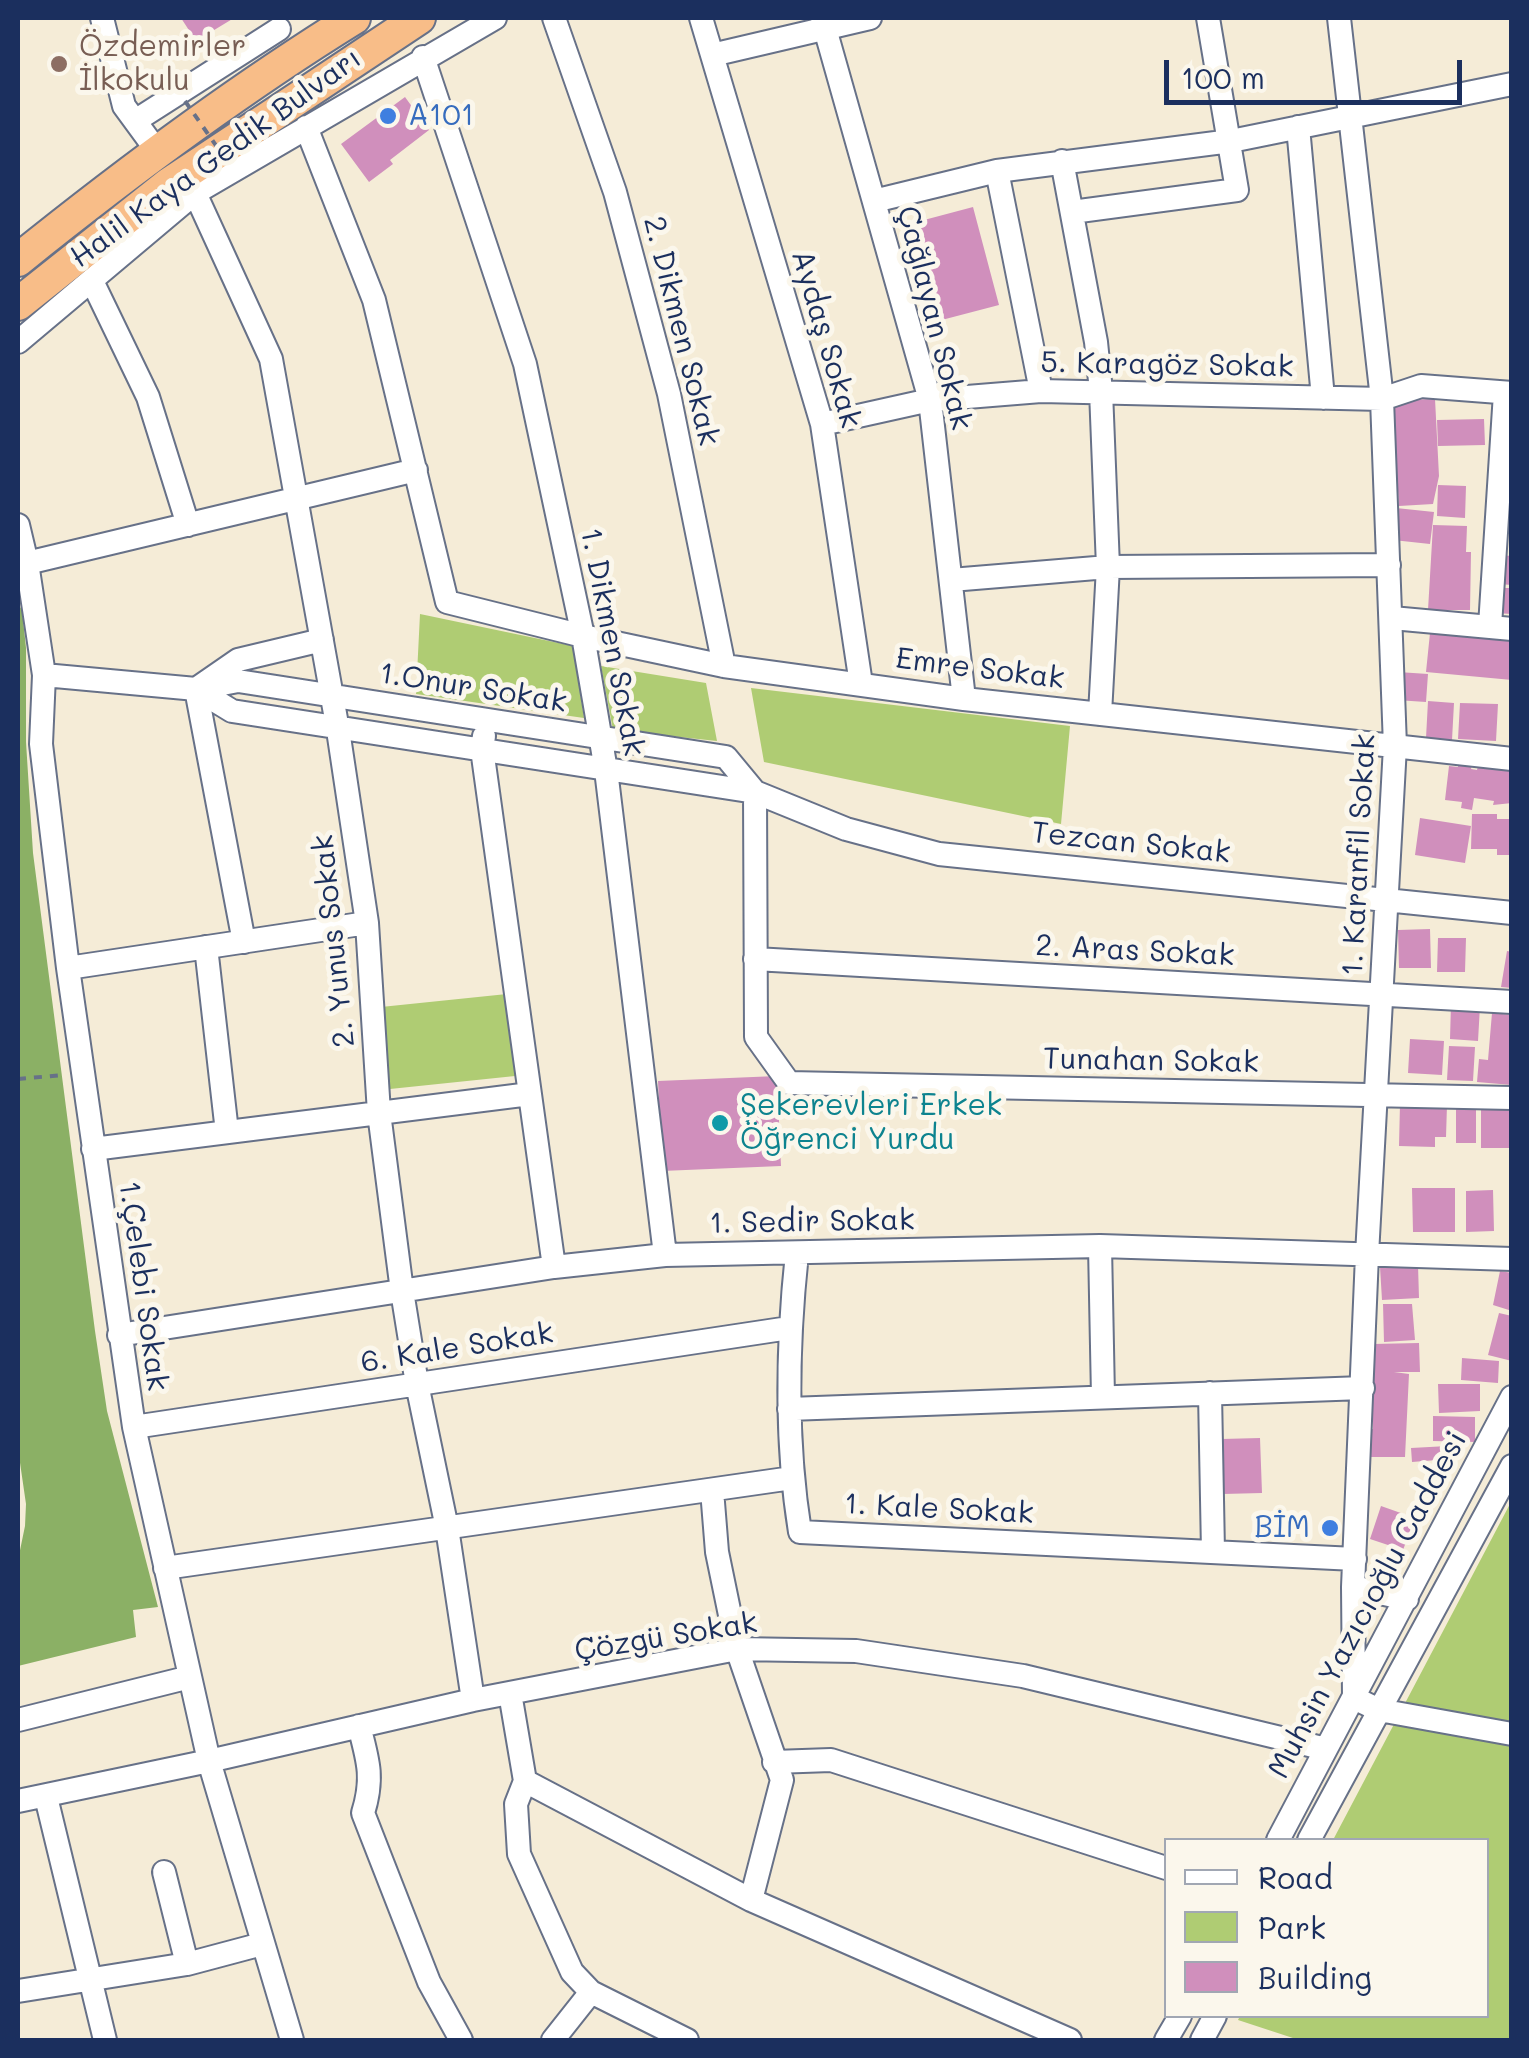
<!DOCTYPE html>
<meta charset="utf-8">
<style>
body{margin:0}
#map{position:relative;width:1529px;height:2058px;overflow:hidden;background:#f5ecd7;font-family:Mali,sans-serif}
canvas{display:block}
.frame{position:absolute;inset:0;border:20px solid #1b2f5e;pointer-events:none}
.legend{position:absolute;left:1164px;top:1838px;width:325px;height:180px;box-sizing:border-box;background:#fbf7ec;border:2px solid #a1a7b3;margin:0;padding:12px 18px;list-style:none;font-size:30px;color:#1b2f5e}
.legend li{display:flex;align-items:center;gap:20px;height:50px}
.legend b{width:50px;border:2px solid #a1a7b3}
.scale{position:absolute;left:1164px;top:60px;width:298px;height:45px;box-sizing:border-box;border:5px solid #1b2f5e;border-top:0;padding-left:12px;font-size:30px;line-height:35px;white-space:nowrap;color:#1b2f5e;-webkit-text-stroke:8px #fbf7ec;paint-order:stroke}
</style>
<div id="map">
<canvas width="1529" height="2058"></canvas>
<div class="frame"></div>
<ul class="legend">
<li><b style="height:12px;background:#fff"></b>Road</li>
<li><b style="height:28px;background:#afcc73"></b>Park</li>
<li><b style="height:28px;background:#d08fbc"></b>Building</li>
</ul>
<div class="scale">100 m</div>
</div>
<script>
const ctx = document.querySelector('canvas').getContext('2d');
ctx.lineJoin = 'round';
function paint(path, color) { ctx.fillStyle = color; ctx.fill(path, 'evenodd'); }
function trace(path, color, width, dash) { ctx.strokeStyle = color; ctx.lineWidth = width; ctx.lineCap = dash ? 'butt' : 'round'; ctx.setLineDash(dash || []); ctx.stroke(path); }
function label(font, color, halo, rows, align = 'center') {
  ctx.font = font + ' Mali,sans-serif'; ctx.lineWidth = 10; ctx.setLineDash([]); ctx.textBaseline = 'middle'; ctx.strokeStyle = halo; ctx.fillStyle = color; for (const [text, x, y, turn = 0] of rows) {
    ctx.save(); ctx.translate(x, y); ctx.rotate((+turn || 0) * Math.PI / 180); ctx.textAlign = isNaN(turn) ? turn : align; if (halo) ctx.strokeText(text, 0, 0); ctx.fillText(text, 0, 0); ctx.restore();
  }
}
const green = new Path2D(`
 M420,614l153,32 11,72 -168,-24z
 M601,666l105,17 11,58 -104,-11z
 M751,688l319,38 -9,98 -297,-62z
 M507,994l8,82 -125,13 -9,-82z
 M1511,1502v538h-212l-61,-20 2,-4h246v-176h-153z`);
const forest = new Path2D(`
 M18,604l4,6 4,38v94l7,111 62,478 12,80 51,196 -25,3 3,27 -118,29v-106l7,-34 1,-22 -8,-55z`);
const building = new Path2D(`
 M181,18h53l-38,23z
 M405,97l24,33 -39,30 3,4 -24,18 -28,-38z
 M973,207l26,98 -65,17 -25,-98z
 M1435,399l4,77 -6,28 -34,2 -7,-106z
 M1484,419l1,26 -47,1 -1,-26z
 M1438,485l28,1 -1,32 -28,-2z
 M1396,508l38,4 -4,32 -37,-4z
 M1433,525l34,1 -1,26h5l-1,58h-42z
 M1499,555l13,1v29l-14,-1z
 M1495,588h17v26l-18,-1z
 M1430,633l82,8v39l-86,-8z
 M1398,672l30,2 -2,28 -30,-2z
 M1428,701l26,2 -2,37 -26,-2z
 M1460,703l38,1 -2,37 -38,-2z
 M1458,763l14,2 -1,4 6,1 1,-4 34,3v34l-19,2 1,-4 -20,-3 -2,12 -11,-2 1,-6 -17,-2 4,-34 9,1z
 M1472,814h25v5h15v36h-15v-6h-26z
 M1420,818l51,8 -6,37 -50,-8z
 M1430,929l1,39h-32l-1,-38z
 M1438,938h28l-1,34h-28z
 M1507,951l5,1v36l-11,-1z
 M1451,1004l29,2 -2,35 -28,-2z
 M1492,1013l20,2v70l-35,-3 2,-23 9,1z
 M1410,1039l34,2 -2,34 -34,-2z
 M1449,1046l26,1 -2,34 -26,-1z
 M777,1076l4,90 -119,5 -4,-90z
 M1400,1104l47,1 -1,32h-11v10l-36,-1z
 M1456,1108h20v35h-20z
 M1481,1109h30v39h-30z
 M1412,1188h43v44h-42z
 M1493,1190l1,41 -28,1v-41z
 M1418,1265l1,33 -37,2 -2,-33z
 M1500,1271l12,2v38l-19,-6z
 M1383,1304h29l3,36 -31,2z
 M1499,1313l13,3v45l-24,-6z
 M1419,1343l1,29h-26l15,2 -4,83h-40v-28h8v-85z
 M1462,1358l37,3 -1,22 -37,-3z
 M1438,1384h42v27l-41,2z
 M1433,1416l42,1v25l-42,-1z
 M1260,1438l2,55 -39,1 -1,-55z
 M1448,1446l1,13 -37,3 -1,-14z
 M1381,1506l34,12 -12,32 -33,-11z`);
const path = new Path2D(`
 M18,1079l45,-4`);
const minor = new Path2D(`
 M102,18l22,88 33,45
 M554,18l61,174 54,202 55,272
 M701,18l121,406 39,260
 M822,18l108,382 34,299
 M1339,18l43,381 13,347 -28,509 -14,332 1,111 25,12 133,24
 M712,55l158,-37
 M423,57l102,307 58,272 23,134 59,485
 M135,121l144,-92
 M306,127l68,173 73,302 136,34 141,30 240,33 548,60
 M1298,127l25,271
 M1062,161l34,181 5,49 7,176 -8,147
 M997,171l44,220
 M195,193l76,166 67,371 29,193 12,190 23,178 15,93 30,144 26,172
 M874,201l123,-30 234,-30 281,-57
 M1072,212l165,-22 -29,-172
 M92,281l56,116 40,128
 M18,342l177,-149 300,-175
 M822,424l108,-24 111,-9 341,8 39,-13 91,7
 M18,525l9,38 17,112 -3,69 27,224 66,459 75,334 83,279
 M27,563l389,-93
 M951,580l157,-13 281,-2
 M1392,618l120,11
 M1490,626l15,-233
 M44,675l152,14 36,22 523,81 91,37 93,25 573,59
 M196,689l42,-8 488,76 29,35
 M484,736l-2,13 72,518
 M755,792l1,245 33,46 723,15
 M244,942l-48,-253 42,-29 84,-20
 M206,947l21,185
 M755,959l757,43
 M68,968l299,-45
 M93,1149l437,-55
 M1100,1246l3,151
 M797,1253c-10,94 -12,186 3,279l555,27
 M119,1335l435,-68 111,-12 435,-9 412,13
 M1210,1393l3,159
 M789,1409l574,-21
 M134,1427l655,-99
 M712,1490l5,62 20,97 45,131 -31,120
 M165,1568l627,-90
 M1353,1587l54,12
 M510,1693l15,88 -9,23 3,50 53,118 19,20 96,48
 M18,1720l172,-43
 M359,1726c9,34 15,52 4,87l66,169 32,58
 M774,1762l57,-2 335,108
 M525,1781l226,119 319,140
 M46,1797l59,243
 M18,1801l191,-40 264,-61 264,-51 119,2 167,25 303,73
 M1278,1840l234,-443
 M1309,1840l203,-374
 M164,1872l23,92
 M18,1991l169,-27 75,-20
 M553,2040l38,-48
 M1166,2040l14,-24
 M1202,2040l13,-24`);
const highway = new Path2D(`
 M18,260c108,-87 218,-169 336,-242
 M18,304l151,-120 250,-166`);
const pathBridge = new Path2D(`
 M185,101l39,56`);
const markers = [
 [59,64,10,"#8d6e63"],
 [388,116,10,"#3f7fe0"],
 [720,1123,10,"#0f9aa8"],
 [1330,1528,10,"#3f7fe0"]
];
const educationNames = [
 ["Özdemirler",79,47],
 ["İlkokulu",79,81]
];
const shopNames = [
 ["A101",408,116],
 ["BİM",1310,1528,"right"]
];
const streetNames = [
 ["Halil Kaya Gedik Bulvarı",216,158,-36],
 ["Çağlayan Sokak",934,318,76],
 ["2. Dikmen Sokak",681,331,76],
 ["Aydaş Sokak",826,339,74],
 ["5. Karagöz Sokak",1167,365,1],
 ["1. Dikmen Sokak",612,642,79],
 ["Emre Sokak",980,669,7],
 ["1.Onur Sokak",473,688,9],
 ["Tezcan Sokak",1131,843,6],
 ["1. Karanfil Sokak",1359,855,-87],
 ["2. Yunus Sokak",334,941,-96],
 ["2. Aras Sokak",1135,951,3],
 ["Tunahan Sokak",1151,1061,1],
 ["1. Sedir Sokak",812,1222,-1],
 ["1.Çelebi Sokak",143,1286,82],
 ["6. Kale Sokak",457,1348,-9],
 ["1. Kale Sokak",939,1509,3],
 ["Muhsin Yazıcıoğlu Caddesi",1368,1605,-62],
 ["Çözgü Sokak",666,1637,-9]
];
const cultureNames = [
 ["Şekerevleri Erkek",740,1106],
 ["Öğrenci Yurdu",740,1140]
];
paint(green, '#afcc73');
paint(forest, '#8bb065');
paint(building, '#d08fbc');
trace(minor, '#677188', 26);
trace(highway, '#677188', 36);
trace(path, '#677188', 4, [8, 8]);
trace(minor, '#fff', 22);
trace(highway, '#f8bd88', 32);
trace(pathBridge, '#677188', 4, [8, 8]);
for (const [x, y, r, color] of markers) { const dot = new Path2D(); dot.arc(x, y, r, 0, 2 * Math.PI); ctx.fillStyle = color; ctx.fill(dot); trace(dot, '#fbf7ec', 4); }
label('30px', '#785e54', '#fbf7ec', educationNames, 'left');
label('30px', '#366cbe', '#fbf7ec', shopNames, 'left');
label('30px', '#1b2f5e', '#fbf7ec', streetNames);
label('30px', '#0d838f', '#fbf7ec', cultureNames, 'left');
</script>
